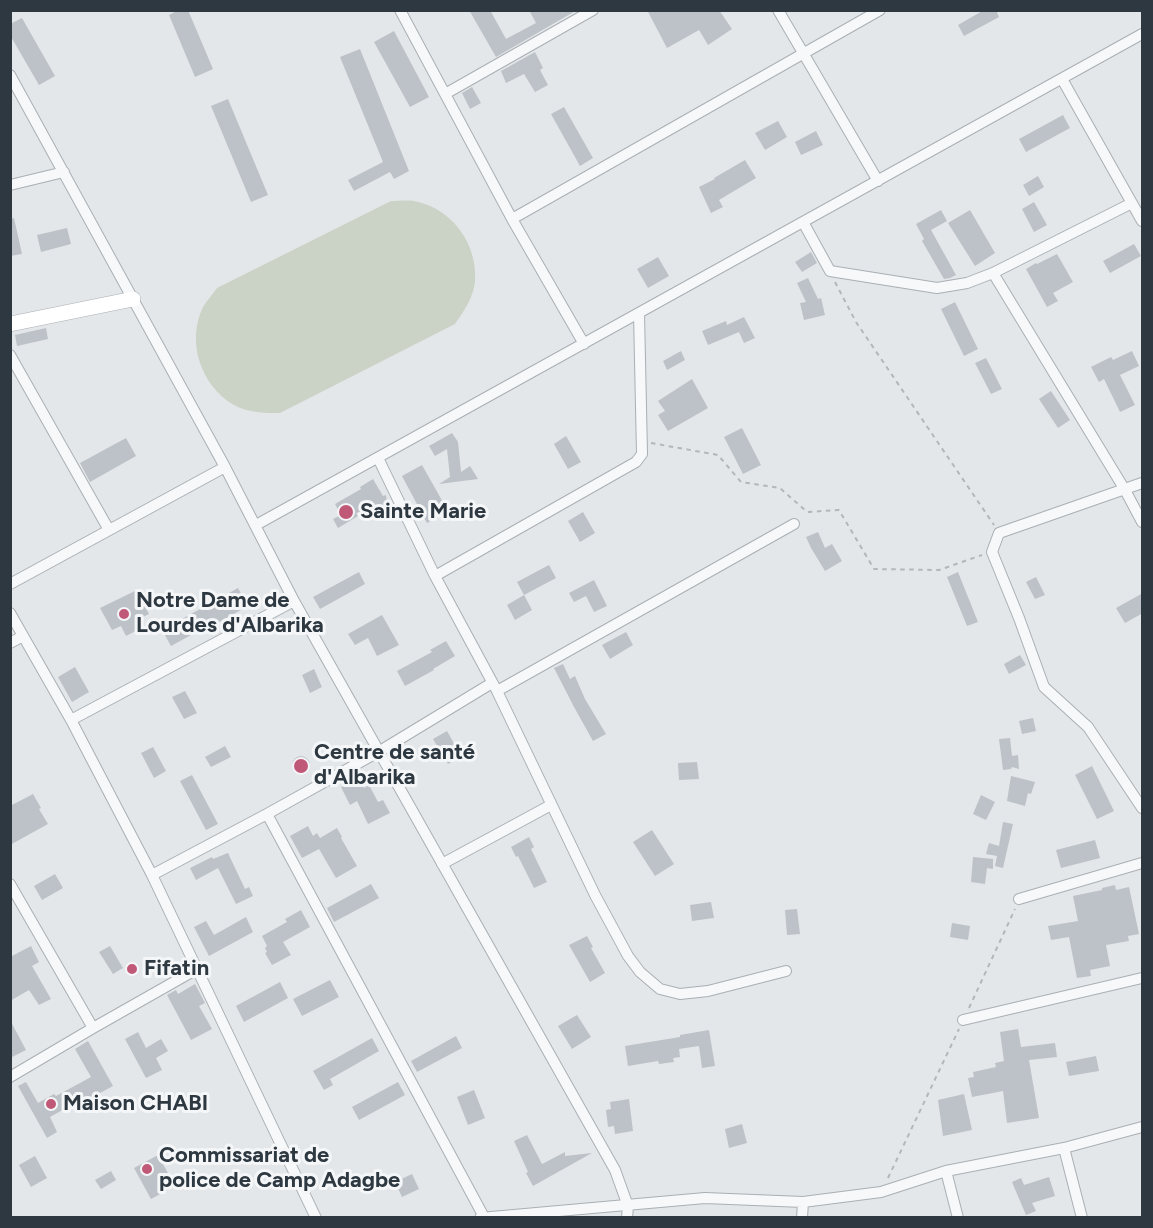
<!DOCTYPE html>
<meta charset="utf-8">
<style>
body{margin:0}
#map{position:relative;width:1153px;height:1228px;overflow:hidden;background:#e4e7ea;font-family:Figtree,sans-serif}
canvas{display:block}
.frame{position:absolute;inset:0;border:12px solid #2d3841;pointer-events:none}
</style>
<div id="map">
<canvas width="1153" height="1228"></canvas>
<div class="frame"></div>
</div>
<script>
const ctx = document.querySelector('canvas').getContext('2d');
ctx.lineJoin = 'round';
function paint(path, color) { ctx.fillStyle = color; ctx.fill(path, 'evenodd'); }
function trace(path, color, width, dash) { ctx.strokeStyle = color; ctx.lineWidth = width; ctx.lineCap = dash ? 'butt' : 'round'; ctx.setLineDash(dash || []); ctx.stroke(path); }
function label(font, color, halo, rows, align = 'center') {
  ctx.font = font + ' Figtree,sans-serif'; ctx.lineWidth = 6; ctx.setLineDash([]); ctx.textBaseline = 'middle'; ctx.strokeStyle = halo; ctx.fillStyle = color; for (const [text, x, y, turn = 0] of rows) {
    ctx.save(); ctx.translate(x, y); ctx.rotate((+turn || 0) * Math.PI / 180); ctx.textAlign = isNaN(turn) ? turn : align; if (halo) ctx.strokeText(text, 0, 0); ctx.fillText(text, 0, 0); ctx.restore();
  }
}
const green = new Path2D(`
 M391,201c7,0 16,-1 23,0 38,7 64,43 61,81 -2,16 -11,29 -20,42l-175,89c-16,0 -31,0 -46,-8 -33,-19 -48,-63 -31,-98 4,-7 10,-13 14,-19z`);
const building = new Path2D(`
 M179,10h9l25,59 -18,8 -26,-62z
 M469,10h21l16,29 30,-16 -7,-13h48l-81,47z
 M647,10h72l13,19 -24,16 -9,-15 -32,18z
 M984,10h12l3,7 -35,19 -6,-11z
 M22,18l33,58 -16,9 -29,-50v-11z
 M394,31l35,66 -19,10 -36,-65z
 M360,49l49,122 -15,8 -4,-7 -36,19 -6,-11 35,-18 -43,-105z
 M535,52l8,16 -3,2 8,15 -13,7 -11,-18 -18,9 -5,-12z
 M472,87l9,16 -11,6 -8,-16z
 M228,99l40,96 -17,7 -40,-96z
 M564,107l29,51 -13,8 -29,-52z
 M1063,115l7,13 -44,24 -7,-13z
 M778,121l9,16 -22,13 -10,-17z
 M816,131l7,14 -22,10 -6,-13z
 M745,160l11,18 -37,22 4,7 -12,6 -12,-26 16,-8 -1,-1z
 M1038,176l6,11 -15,9 -6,-11z
 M1034,202l13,23 -13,7 -12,-23z
 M941,210l6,11 -16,9 25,45 -6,3 -6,1 -22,-38 2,-2 -8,-15z
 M970,210l25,43 -20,13 -27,-43z
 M14,218l8,36 -12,2v-37z
 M67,228l4,16 -30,8 -4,-17z
 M1134,244l7,12 -31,17 -7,-12z
 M811,252l6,11 -15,9 -7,-10z
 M1057,254l16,28 -20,11 5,8 -11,6 -21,-38 10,-6 1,1z
 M658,257l11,19 -21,12 -11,-19z
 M808,278l10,21 3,-1 4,17 -21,5 -4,-17 6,-1 -9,-19z
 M955,302l23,47 -14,7 -23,-47z
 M744,317l11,21 -11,5 -5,-11 -31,13 -6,-14 24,-10 1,4z
 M46,328l2,11 -31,7 -2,-11z
 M681,351l4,9 -18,10 -4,-9z
 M1132,351l7,15 -19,9 15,30 -15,7 -16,-33 -5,3 -8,-15 20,-10 2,3z
 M986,358l16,31 -11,5 -16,-31z
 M692,379l16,29 -40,23 -10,-16 7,-4 -7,-10z
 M1051,391l19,29 -12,8 -19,-29z
 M742,428l19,37 -18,9 -19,-37z
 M452,433l6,9 3,30 9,-6 8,13 -39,5 11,-7 -3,-28 -12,7 -6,-10z
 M566,436l15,26 -13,7 -14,-25z
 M126,438l10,18 -46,26 -10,-19z
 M422,465l26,46 -21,12 -25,-47z
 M373,479l10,17 3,-1 2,13 -32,5 2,3 -20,12 -5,-9 8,-4 -6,-11 26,-15 -1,-2z
 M583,512l12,21 -15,9 -12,-21z
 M818,532l7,16 7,-4 10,17 -17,10 -14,-23 -5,-11z
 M549,565l7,13 -32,17 -7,-13z
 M359,572l6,12 -45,25 -7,-12z
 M958,572l20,50 -11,4 -20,-49z
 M1036,577l9,18 -10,4 -9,-17z
 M594,580l13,26 -13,6 -8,-16 -12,6 -5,-9z
 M238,588l10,18 -45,25 -1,-2 -31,17 -9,-16z
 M137,590l12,24 -12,6 4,8 -15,8 -5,-10 -9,4 -12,-22z
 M1143,593v20l-18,10 -9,-15z
 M524,595l8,15 -17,10 -8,-15z
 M382,615l17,30 -22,11 -9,-18 -13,7 -7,-11z
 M626,632l7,13 -23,14 -8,-14z
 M446,641l9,15 -22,13 1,1 -29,16 -8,-15 35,-19 -2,-2z
 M1020,655l6,10 -17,9 -5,-10z
 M563,664l7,15 5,-3 10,23 21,35 -13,7 -19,-34 -20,-39z
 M75,667l14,25 -17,10 -14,-25z
 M314,669l8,18 -12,6 -8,-18z
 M185,691l12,22 -13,6 -12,-22z
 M1033,718l3,13 -14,3 -3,-13z
 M447,731l14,25 -13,8 -15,-25z
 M1010,738l2,18 6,-1 1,14 -7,-2 -1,2 -8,1 -4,-31z
 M225,746l6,11 -20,10 -6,-10z
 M153,747l13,24 -12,7 -13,-25z
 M292 765a9 9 0 1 1 18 0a9 9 0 1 1-18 0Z
 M697,762l2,17 -20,1 -1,-17z
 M1092,766l22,45 -17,8 -22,-44z
 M192,775l26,49 -12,6 -26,-49z
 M1011,776l24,6 -4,12 -3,-1 -3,13 -18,-5z
 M360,778l4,10 5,-3 9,17 5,-2 7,13 -22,11 -11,-23 -7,4 -9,-18z
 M33,794l8,14 -2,1 9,15 -38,21v-39z
 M981,795l14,7 -9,18 -13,-6z
 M1003,822l10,2 -10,44 -8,-2 2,-10 -11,-2 3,-11 10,3z
 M308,826l5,10 4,-3 3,5 17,-10 5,9 -1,1 16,28 -21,12 -17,-29 -17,9 -12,-22z
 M652,830l22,34 -19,12 -22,-34z
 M529,837l5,10 -3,2 16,33 -13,6 -16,-32 -2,1 -5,-10z
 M1095,840l5,18 -39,10 -5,-18z
 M228,853l17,36 4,-2 4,9 -17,8 -18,-36 -22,12 -6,-12 22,-11 1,2z
 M973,857l20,2v10l-6,-1 -2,16 -14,-2z
 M55,874l8,14 -21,12 -8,-14z
 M371,884l8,14 -45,24 -7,-14z
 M1115,885l1,5 13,-3 10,47 -11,2 1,5 -23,4 4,21 -20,4 1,6 -14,2 -8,-41 -18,3 -3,-14 30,-5 -5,-25 29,-6v-2z
 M711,902l3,16 -22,3 -2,-16z
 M797,909l3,25 -13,1 -2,-25z
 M301,910l9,17 -27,15 8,13 -19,10 -7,-12 2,-1 -2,-4 2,-2 -5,-10 25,-14 -2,-3z
 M246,917l7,15 -44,24 -15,-29 12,-6 8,14z
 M952,923l18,3 -2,14 -18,-3z
 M587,936l6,11 -2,1 14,25 -15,9 -21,-37z
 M31,946l8,16 -7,4 19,33 -12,6 -10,-15 -19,11v-44z
 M110,946l13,22 -10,6 -14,-22z
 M330,980l9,17 -37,19 -9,-17z
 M280,982l8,16 -44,24 -8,-16z
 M195,984l10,19 -6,3 13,23 -21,11 -24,-45 9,-5 2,4z
 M577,1015l14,22 -19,12 -14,-23z
 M10,1020l16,30 -16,8z
 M1018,1029l3,18 34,-4 2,14 -28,3 10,58 -32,5 -4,-32 -31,6 -4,-19 6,-1 -1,-5 23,-5 -1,-4 9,-2 -4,-29z
 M709,1030l6,36 -13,2 -3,-22 -20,3 1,8 -7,1 1,4 -15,2 -1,-3 -30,5 -3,-20 55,-9v-2z
 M138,1032l8,16 15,-9 7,12 -12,7 6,12 -16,8 -21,-39z
 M456,1036l6,12 -45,24 -6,-11z
 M372,1038l7,13 -49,28 3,6 -9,5 -11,-19z
 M88,1041l25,45 -37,20 -1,-3 -25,14 7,15 -10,6 -29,-52 8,-4 12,21 16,-9 2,2 35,-19 -16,-28z
 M1096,1056l3,15 -30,5 -3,-14z
 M398,1082l7,13 -46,25 -7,-13z
 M474,1090l11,28 -17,7 -11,-28z
 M964,1094l8,36 -29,6 -5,-36z
 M629,1099l4,32 -18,3 -1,-8 -6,1 -2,-17 5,-1 -1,-7z
 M742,1124l5,19 -18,5 -4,-19z
 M527,1135l15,29 23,-12v4l27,-3 -59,33 -7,-13 2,-1 -14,-31z
 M158,1155l17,31 -24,13 -17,-31z
 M35,1156l12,22 -16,9 -12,-22z
 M111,1171l5,9 -15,9 -6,-9z
 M412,1174l7,15 -17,8 -7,-15z
 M1049,1177l6,19 -23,7 4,8 -10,4 -14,-33 9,-4 3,7z`);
const path = new Path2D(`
 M835,282l21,40 138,203
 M651,443l67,12 23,27 39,6 27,24 32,-2 35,59 65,1 43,-15
 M969,1008l46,-99
 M888,1178l71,-149`);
const street = new Path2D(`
 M400,10l112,209 72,125
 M778,10l100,171
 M10,75l215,392 69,134 321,569 13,36 -1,12
 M1062,79l80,142
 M445,94l148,-84
 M10,185l54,-13
 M512,219l368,-209
 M803,222l27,49 107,17 30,-5 26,-10 139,-70
 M993,273l132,217 17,32
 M10,355l99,175
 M378,458l57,118 62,115 98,204 33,61 12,16 20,17 20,5 28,-3 78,-20
 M1142,483l-143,50 -7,19 27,66 25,69 44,40 54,81
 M256,525l886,-491
 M435,576l201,-114 6,-8 -3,-141
 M10,584l215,-117
 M10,613l61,107 81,155 164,343
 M10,643l13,-7
 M497,691l297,-167
 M71,720l223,-119
 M267,814l217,403
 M442,864l109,-59
 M152,875l115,-61 113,-63 112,-68
 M10,884l83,144
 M1019,899l123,-36
 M963,1020l179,-42
 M10,1077l83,-49 104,-59
 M1064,1148l18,70
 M946,1171l12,47
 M480,1218l225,-20 98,4 78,-10 65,-21 118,-23 78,-21
 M802,1218l1,-16`);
const secondary = new Path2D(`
 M10,324l123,-25`);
const markers = [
 [346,512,8,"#c05878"],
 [124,614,6,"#c05878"],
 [301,766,8,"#c05878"],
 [132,969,6,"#c05878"],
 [51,1104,6,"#c05878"],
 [147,1169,6,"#c05878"]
];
const poiNames = [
 ["Sainte Marie",360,512],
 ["Notre Dame de",136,601],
 ["Lourdes d'Albarika",136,626],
 ["Centre de santé",314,753],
 ["d'Albarika",314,778],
 ["Fifatin",144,969],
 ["Maison CHABI",63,1104],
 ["Commissariat de",159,1156],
 ["police de Camp Adagbe",159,1181]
];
paint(green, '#cbd3c6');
paint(building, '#bcc2c7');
trace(street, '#a9afb4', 12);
trace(secondary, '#a9afb4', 16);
trace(path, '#b2b7ba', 2, [4.5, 4.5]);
trace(street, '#f6f8f9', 10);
trace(secondary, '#fff', 15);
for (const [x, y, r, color] of markers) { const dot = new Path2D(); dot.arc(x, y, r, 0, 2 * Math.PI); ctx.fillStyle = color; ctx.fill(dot); trace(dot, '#f4f6f8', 2); }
label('bold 22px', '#2d3841', '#f4f6f8', poiNames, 'left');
</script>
